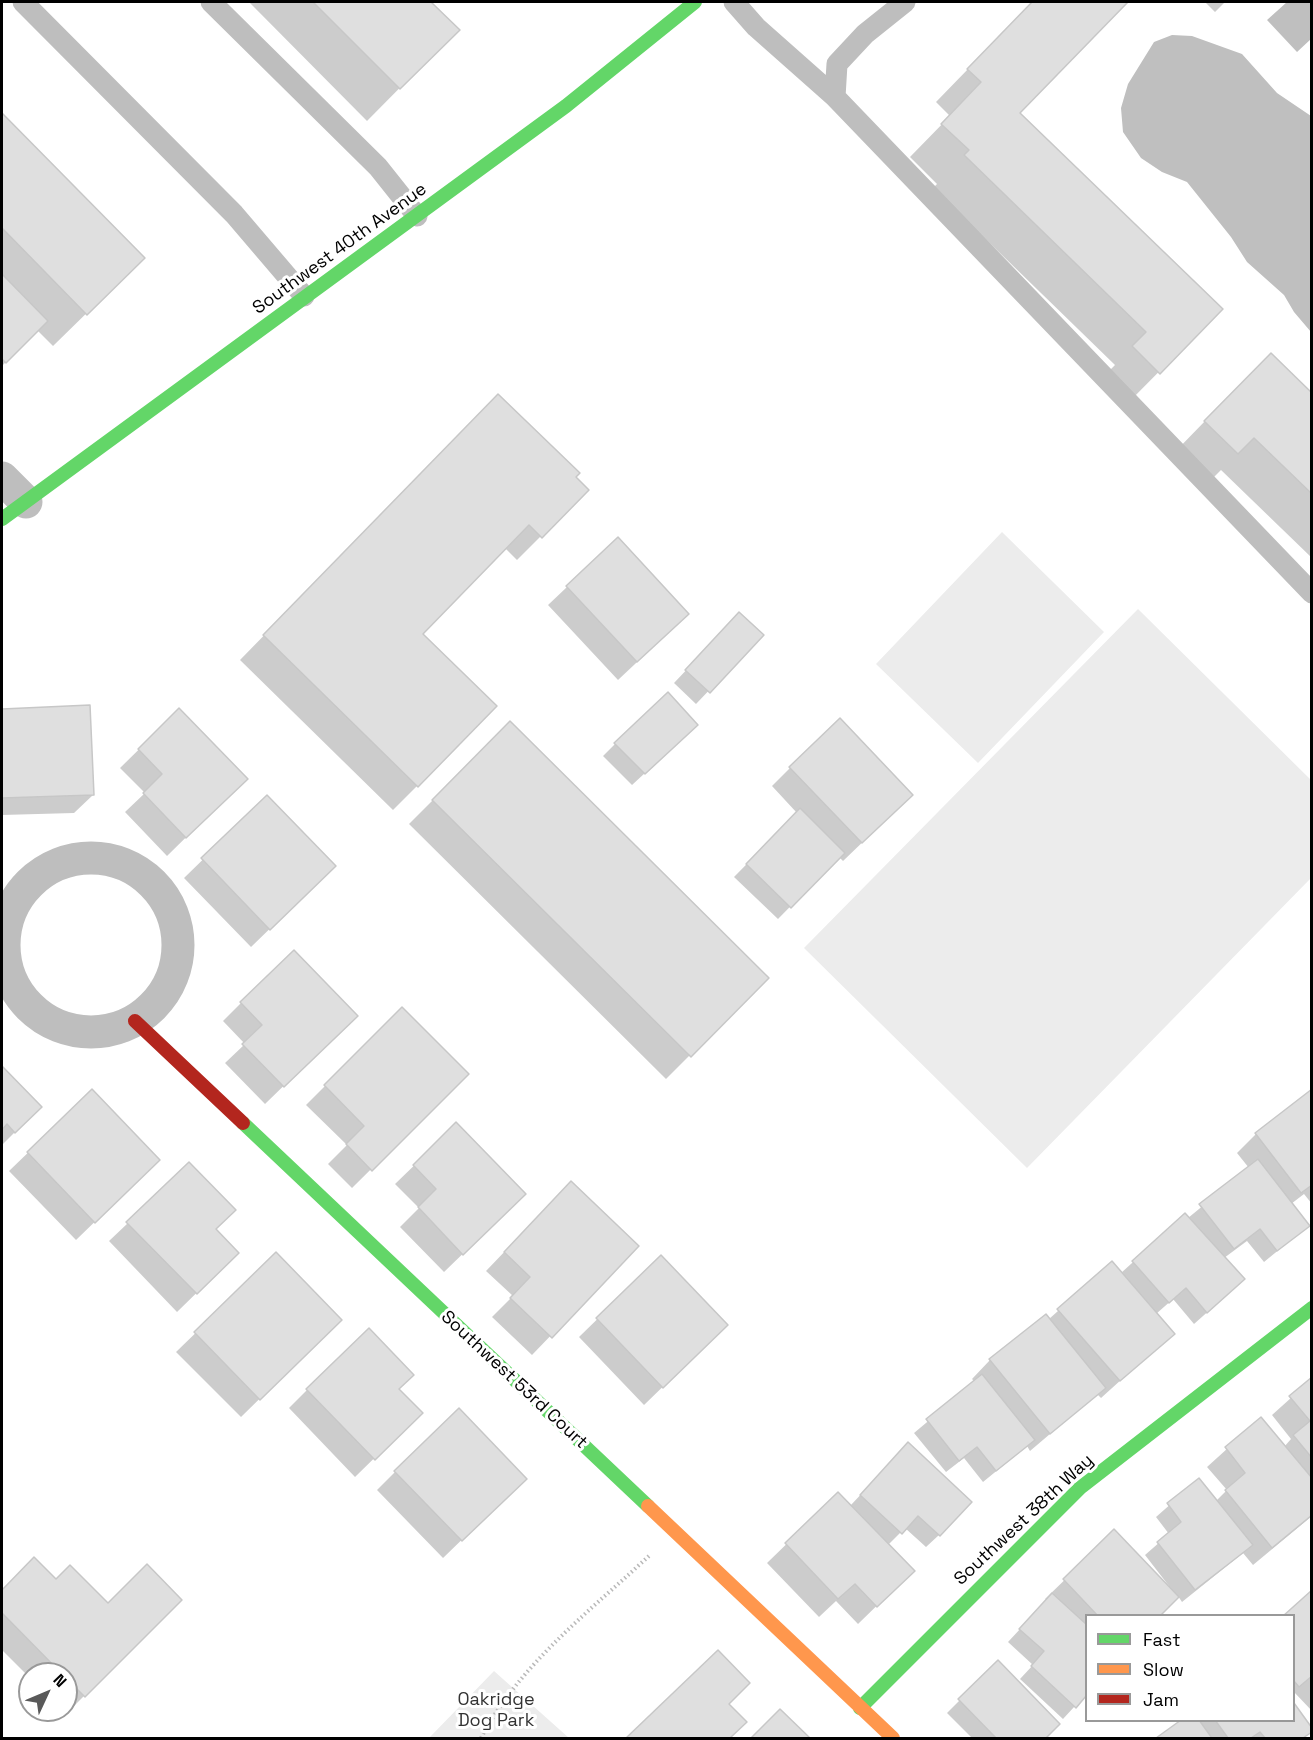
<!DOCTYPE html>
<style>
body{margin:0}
#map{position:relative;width:1313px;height:1740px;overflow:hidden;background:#fff;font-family:"Space Grotesk",sans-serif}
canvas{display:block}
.frame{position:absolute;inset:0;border:3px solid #000;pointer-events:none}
.legend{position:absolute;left:1085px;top:1614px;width:210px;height:108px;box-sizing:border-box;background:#fff;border:2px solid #999;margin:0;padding:8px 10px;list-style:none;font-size:18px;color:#000}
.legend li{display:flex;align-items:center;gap:12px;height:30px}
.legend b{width:30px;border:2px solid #999}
.north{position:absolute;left:18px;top:1662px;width:60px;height:60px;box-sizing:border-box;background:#fff;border:2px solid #999;border-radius:50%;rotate:46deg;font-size:16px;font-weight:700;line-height:24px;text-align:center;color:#000}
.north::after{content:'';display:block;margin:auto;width:21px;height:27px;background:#595959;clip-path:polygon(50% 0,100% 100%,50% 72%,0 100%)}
</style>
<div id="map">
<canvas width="1313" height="1740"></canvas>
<div class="frame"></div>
<ul class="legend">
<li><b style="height:8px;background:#63d668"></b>Fast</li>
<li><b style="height:8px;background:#ff974d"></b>Slow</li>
<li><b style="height:8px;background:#b3261e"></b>Jam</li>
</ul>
<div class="north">N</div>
</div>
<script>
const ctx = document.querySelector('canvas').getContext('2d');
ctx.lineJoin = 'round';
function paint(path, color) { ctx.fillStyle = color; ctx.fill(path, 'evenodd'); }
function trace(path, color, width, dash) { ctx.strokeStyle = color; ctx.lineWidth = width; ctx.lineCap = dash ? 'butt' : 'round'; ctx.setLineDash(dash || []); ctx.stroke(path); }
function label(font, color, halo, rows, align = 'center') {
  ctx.font = font + ' "Space Grotesk",sans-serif'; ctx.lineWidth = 6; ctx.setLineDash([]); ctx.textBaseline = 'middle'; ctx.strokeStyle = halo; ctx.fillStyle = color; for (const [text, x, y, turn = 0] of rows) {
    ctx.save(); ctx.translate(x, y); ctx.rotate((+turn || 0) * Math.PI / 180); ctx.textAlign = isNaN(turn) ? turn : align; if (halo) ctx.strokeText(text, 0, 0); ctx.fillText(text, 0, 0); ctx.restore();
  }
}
const green = new Path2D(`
 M1002,532l102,100 -126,131 -102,-99z
 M1138,609l173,171v98l-284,290 -223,-220z
 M494,1671l75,67h-140z`);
const water = new Path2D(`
 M1287,2h24v37l-14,13 -30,-32z
 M1172,35l20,1 50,18 35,39 34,23v216l-17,-20 -10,-17 -37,-33 -16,-25 -44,-55 -25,-10 -21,-14 -18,-26 -2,-24 7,-24 26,-42z`);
const shadow = new Path2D(`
 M249,2h180l28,28 -90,91z
 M1033,2h92l-107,111 203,196 -95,96 -26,-25 15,-15 -182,-177 4,-4 -27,-27 40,-41 -14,-14z
 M1205,2h20l-10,10z
 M2,115l141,143 -90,88 -16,-16 -35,36z
 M1238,387l74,8v163l-91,-88 -16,16 -32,-32z
 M474,420l100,58 13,12 -70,70 -12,-12 -84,86 -4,152 -24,24 -153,-150z
 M567,587l102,45 -51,48 -70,-75z
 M727,627l35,8 -66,69 -22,-21z
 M89,707l4,88 -19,18 -72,2v-105z
 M179,710l48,87 -60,59 -42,-44 20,-19 -25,-25z
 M510,723l257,255 -101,101 -257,-255z
 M684,737l-52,48 -29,-29 12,-12z
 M790,768l103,45 -50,48 -4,-4 -61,62 -44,-42 63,-64 -25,-27z
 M267,797l48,88 -64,62 -67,-69z
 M241,1003l96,31 -72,70 -40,-41 20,-19 -22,-23z
 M402,1009l65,65 -115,114 -24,-24 19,-19 -41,-40z
 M2,1068l38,39 -38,38z
 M92,1091l48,87 -64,62 -67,-69z
 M1312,1091v113l-8,-10 -13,10 17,22 -44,36 -17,-21 -23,17 6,34 -36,32 -21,-25 -17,15 17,19 -72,65 -4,-4 -67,57 -3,-5 -44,36 -19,-24 -18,14 -32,-39 61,-51 -3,-3 18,-19 59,-41 63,-56 9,10 64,-58 3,3 61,-50 -12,-15 19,-19z
 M456,1125l49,88 -61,59 -44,-45 19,-19 -24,-24z
 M553,1201l84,45 -105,109 -40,-38 21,-21 -27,-25z
 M128,1223l86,6 5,42 -42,41 -68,-71z
 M276,1255l64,65 -99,97 -65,-65z
 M661,1257l47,86 -64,62 -65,-68z
 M1312,1379v137l-59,49 -10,-12 -61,49 -4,-6 -20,20h-72v78l-23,25 -43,-40 13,-14 -25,-23 39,-42 -2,-1 69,-67 53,55 2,-1 -24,-31 24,-21 -13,-17 42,-37 18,21 11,-11 -20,-23 53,-48 24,28 7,-8 -19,-24z
 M398,1389l4,42 -47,46 -66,-69 18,-18z
 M896,1457l43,78 -13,12 -21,-19 -17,17 6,44 -36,35 -22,-23 -17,16 -52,-54 71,-69 12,12z
 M395,1472l111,25 -63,61 -66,-68z
 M34,1559l22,22 52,24 72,-5 -114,114 -5,-4h5v-36h-36v4l-28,-28v-58z
 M1312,1593v118l-18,-19v-76z
 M718,1652l9,52 18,18 -17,16h-100z
 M998,1662l60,62 -14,14h-72l-25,-25z
 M1294,1706l18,24 -8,8h-146l26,-18h110z
 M780,1711l28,27h-55z`);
const building = new Path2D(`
 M313,2h118l29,28 -60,59z
 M1032,2h96l-108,111 203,196 -63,65 -28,-28 14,-14 -182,-177 5,-5 -28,-26 40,-42 -14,-13z
 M2,113l143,145 -58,57 -85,-87z
 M2,274l46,47 -42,42 -4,-4z
 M1271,353l41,40v101l-58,-56 -16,16 -34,-33z
 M498,394l82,79 -4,4 13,13 -47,48 -13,-13 -106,109 74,72 -79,81 -155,-152z
 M618,537l71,77 -52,48 -71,-76z
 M739,612l25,23 -54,58 -25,-23z
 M668,692l30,33 -53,49 -31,-31z
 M90,705l4,90 -92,3v-89z
 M179,708l69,71 -62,59 -43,-45 19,-19 -24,-25z
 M840,718l73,77 -51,48 -73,-76z
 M510,721l259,257 -78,79 -259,-257z
 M267,795l69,71 -66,64 -69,-72z
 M800,808l45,45 -54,55 -45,-44z
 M294,950l64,66 -74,71 -42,-43 20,-19 -22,-23z
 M402,1007l67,67 -97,97 -26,-27 18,-18 -40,-41z
 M2,1066l40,41 -27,26 -8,-9 -5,6z
 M92,1089l68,71 -65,63 -68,-71z
 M1312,1089v96l-11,8 -46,-60z
 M456,1122l70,72 -63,61 -45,-48 18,-18 -23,-24z
 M1258,1159l52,67 -33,25 -17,-22 -26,20 -35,-45z
 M189,1162l47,48 -20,19 23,24 -42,41 -71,-72z
 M571,1181l68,65 -87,92 -42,-40 20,-21 -26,-25z
 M1185,1213l60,66 -38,34 -21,-25 -17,15 -37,-42z
 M276,1252l66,68 -82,80 -66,-68z
 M661,1255l67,70 -65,63 -67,-70z
 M1112,1261l63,73 -55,47 -63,-72z
 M1046,1314l60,74 -56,46 -61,-75z
 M369,1328l45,47 -15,14 24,24 -48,47 -69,-71z
 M982,1374l53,66 -39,31 -19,-24 -18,14 -33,-42z
 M1312,1377v81l-19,-23 17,-14 -21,-25z
 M459,1408l68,71 -65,62 -68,-70z
 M1261,1417l51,61v37l-40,33 -47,-58 20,-17 -20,-26z
 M908,1442l64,60 -32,34 -22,-20 -16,18 -42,-39z
 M1199,1478l54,67 -58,45 -38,-48 24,-20 -14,-19z
 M838,1492l77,79 -38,36 -22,-23 -17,15 -53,-56z
 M1114,1529l65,68 -19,19h-62l-35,-37z
 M34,1557l22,22 14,-14 38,38 39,-39 35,36 -97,97 -19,-19v-4h-4l-60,-61v-23z
 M1312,1590v86l-13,11 -5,-6v-65h-11z
 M1052,1593l34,31v72l-10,12 -45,-42 13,-15 -25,-22z
 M718,1650l32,33 -21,21 18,18 -17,16h-104z
 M998,1660l62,64 -14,14h-50l-38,-39z
 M1294,1703l18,25v4l-9,6h-38l-5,-6 -9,6h-23l-13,-18h79z
 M780,1709l30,29h-59z
 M1181,1720h18l13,18h-56z`);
const path = new Path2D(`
 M481,1738c39,-74 108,-126 169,-183`);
const lane = new Path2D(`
 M23,2l211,212 70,82
 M211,2l167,165 39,49
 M734,2l22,25 79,70 477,496
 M835,97l2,-33 28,-30 40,-32`);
const street = new Path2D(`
 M2,478l24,24
 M4 945a87 87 0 1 1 174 0a87 87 0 1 1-174 0Z`);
const fast = new Path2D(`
 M2,519l564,-413 129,-104
 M243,1123l405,383
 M860,1708l220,-220 232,-180`);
const slow = new Path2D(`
 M648,1506l245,232`);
const jam = new Path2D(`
 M135,1021l108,102`);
const streetNames = [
 ["Southwest 40th Avenue",340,249,-36],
 ["Southwest 53rd Court",514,1380,43],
 ["Southwest 38th Way",1024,1520,-43]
];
const parkNames = [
 ["Oakridge",496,1700],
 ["Dog Park",496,1721]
];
paint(green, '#ececec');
paint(water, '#bfbfbf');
paint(shadow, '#0003');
paint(building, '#dfdfdf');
trace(building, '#c7c7c7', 1.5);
trace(path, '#b9b9b9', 4, [1.5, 3]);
trace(lane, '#bebebe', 21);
trace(street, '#bebebe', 33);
trace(fast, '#63d668', 14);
trace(slow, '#ff974d', 14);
trace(jam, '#b3261e', 14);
label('18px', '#000', '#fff', streetNames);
label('18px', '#333', '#fff', parkNames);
</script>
